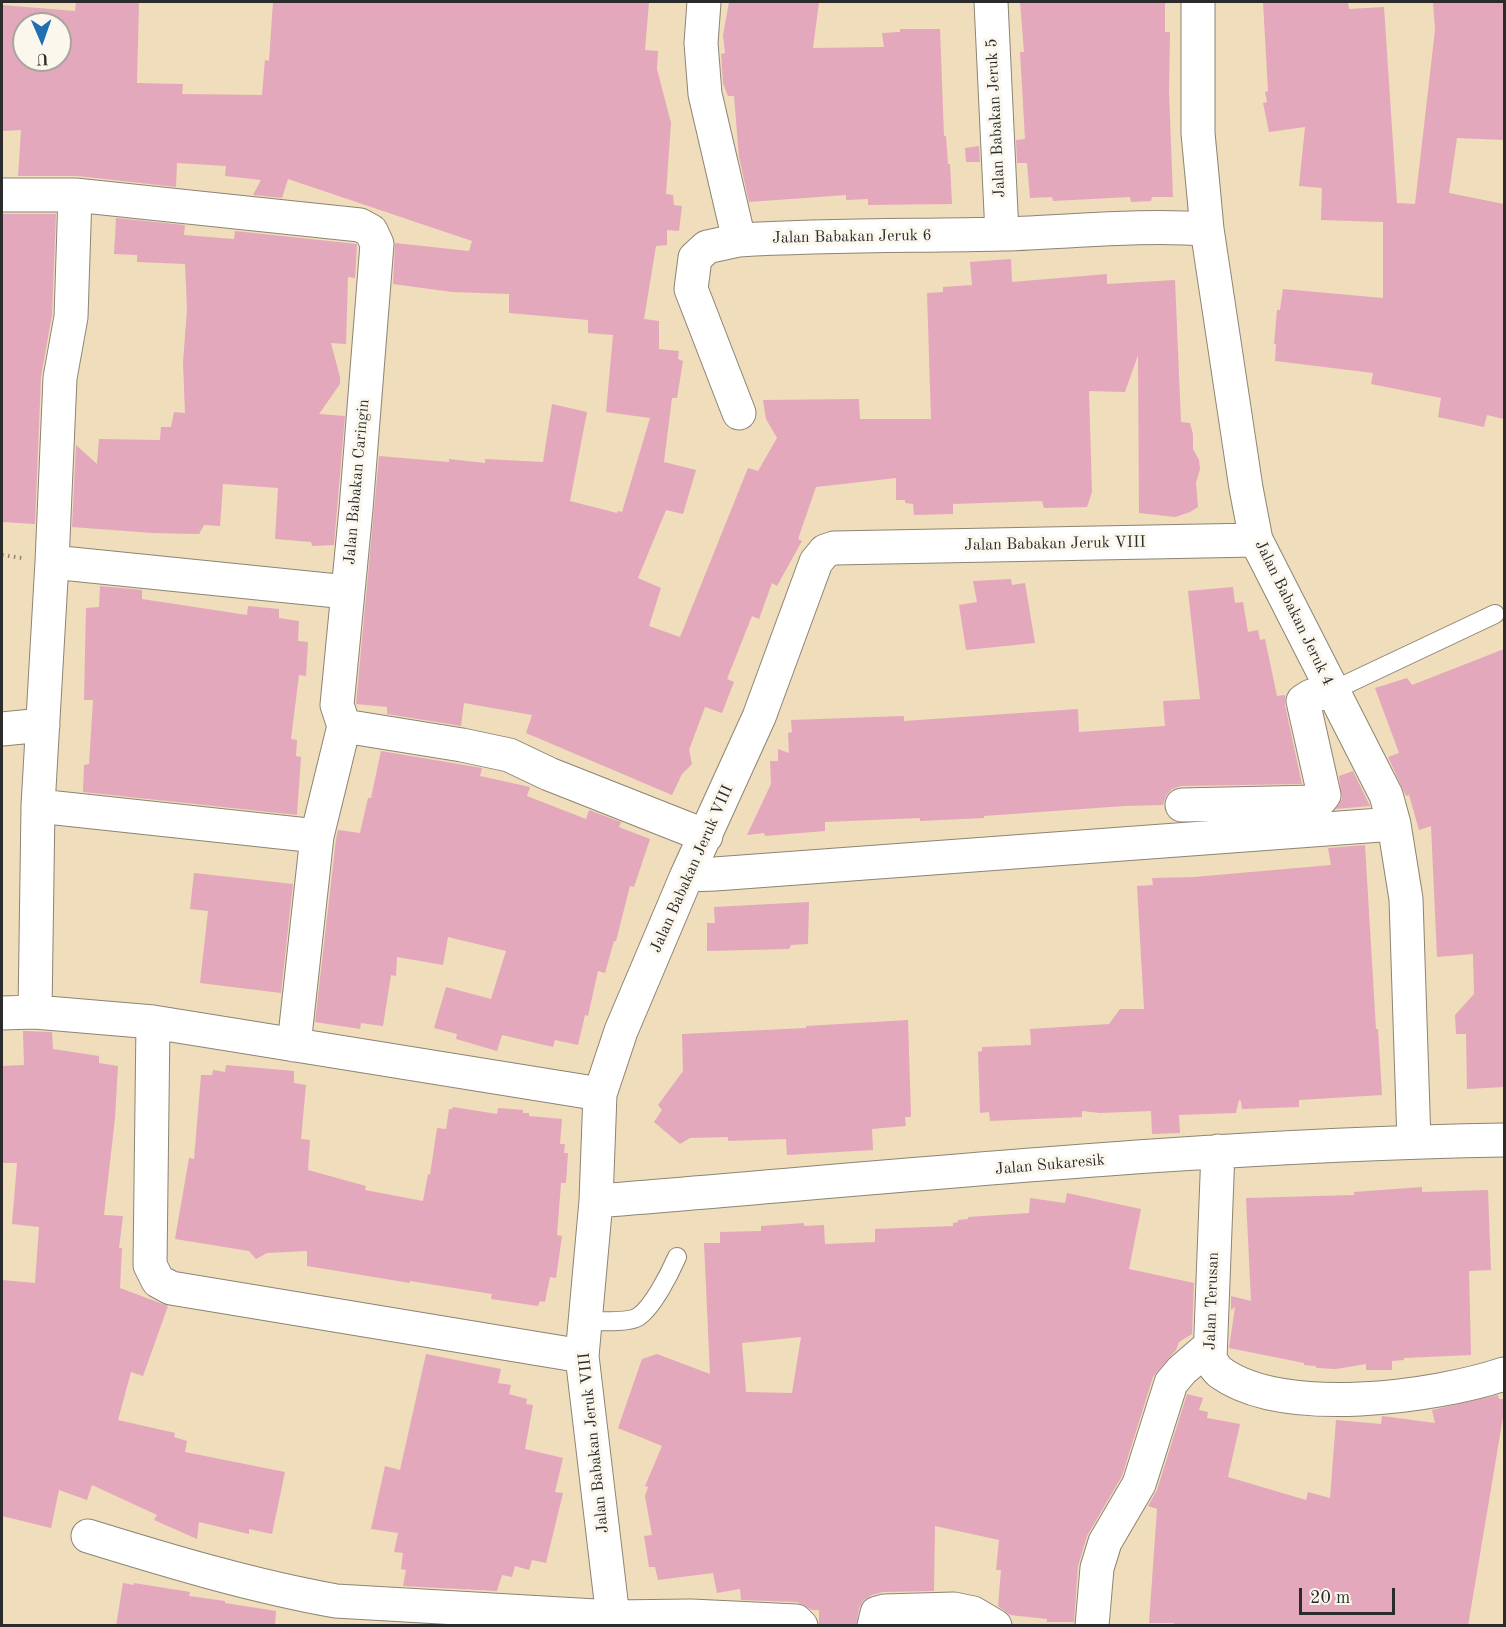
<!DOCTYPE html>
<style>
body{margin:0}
#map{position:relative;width:1506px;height:1627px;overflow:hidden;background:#efddbb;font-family:"Old Standard TT",serif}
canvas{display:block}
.frame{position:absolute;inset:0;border:3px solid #2b2b2b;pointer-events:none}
.north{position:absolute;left:12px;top:12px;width:60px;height:60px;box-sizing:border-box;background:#fbf7ec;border:2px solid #a8a59f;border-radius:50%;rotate:178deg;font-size:16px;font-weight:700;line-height:24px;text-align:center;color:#2b2b2b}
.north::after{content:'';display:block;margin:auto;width:21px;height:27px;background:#1f6fb2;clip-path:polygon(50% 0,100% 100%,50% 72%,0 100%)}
.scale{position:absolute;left:1299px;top:1588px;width:96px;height:27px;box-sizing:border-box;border:3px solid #2b2b2b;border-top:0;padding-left:8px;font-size:18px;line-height:21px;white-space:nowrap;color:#2b2b2b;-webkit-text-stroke:4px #fbf7ec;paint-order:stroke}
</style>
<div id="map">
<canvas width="1506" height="1627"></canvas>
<div class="frame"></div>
<div class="north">U</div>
<div class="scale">20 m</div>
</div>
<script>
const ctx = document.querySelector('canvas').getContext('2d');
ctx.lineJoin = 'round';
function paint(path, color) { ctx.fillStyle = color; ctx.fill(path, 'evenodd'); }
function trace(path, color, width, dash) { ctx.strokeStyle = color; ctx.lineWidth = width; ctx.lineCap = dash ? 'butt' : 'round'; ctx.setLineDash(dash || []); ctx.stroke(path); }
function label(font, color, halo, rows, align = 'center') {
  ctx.font = font + ' "Old Standard TT",serif'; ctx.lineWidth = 6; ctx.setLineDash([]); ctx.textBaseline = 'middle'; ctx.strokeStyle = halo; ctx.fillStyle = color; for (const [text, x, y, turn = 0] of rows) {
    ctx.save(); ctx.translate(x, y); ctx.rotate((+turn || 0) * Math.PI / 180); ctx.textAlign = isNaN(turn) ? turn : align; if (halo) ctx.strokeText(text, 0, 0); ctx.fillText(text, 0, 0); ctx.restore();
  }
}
const building = new Path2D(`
 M76,2h63l-2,81 46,1 -1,10 80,1 3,-35 4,1 4,-59h376l-4,48 13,1 -1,18 14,54 -5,71 7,1 1,10 8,1 -3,25 -12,-1v15l-11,1 -12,73 15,2v28l20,2 -1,8 5,2 -6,37h-5l-8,64 32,8 -13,44 -17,-4 -28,68 23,10 -12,38 31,11 68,-169 10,3 19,-33 -11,-19 -3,-19 96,-1 1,20h71l-4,-126 16,-1v-5l29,-2 -2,-23 41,-3 1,23 95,-8v10l68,-4 6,142 9,1 3,11v15l6,11 1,9 -4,14 2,24 -8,5 -15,5 -36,-4 -1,-158 -13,37 -36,-1 3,101 -5,15 -43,1 -2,-7 -89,3v10l-39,1 -1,-11 -8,-1v-3h-9v-22l-80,9 -18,52 4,2 -25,45 -5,-3 -13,36 -7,-3 -25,63 7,3 -12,31 -17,-6 -16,43 3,14 -10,10 -10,21 -146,-62 6,-18 -68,-12 -3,23 -74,-12v-7l-31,-3 23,-248 70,6v-3l36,4v-4l58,3 9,-58 35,8 -17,89 47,12 1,-2 4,1 28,-94 -44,-6 7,-77 -25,-2v-13l-79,-7v-19l-57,-2 -59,-8 2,-41 74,8 3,-10 -184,-62 -6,19 -29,-3 8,-15 -36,-4 1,-10 -49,-3 -1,24 -99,-11h-59l3,-46 -19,1v-126l73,6zM24,24h36v36h-36z
 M729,2h90l-6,46 71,-1 -2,-14 18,-1v-3h40l4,107h2l2,28h2l2,40 -84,1v-6l-22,1v-5l-97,7 -10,-45 -5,-61h-6l-5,-13 -2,-29 4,-1 -2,-18z
 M1020,2h145v30h5l-1,60 4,105h-21l-1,4 -20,1 -1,-5 -77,4 -1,-4 -22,1 -3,-35h-10l-1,-23 9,-1 -5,-87h4z
 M1263,2h85l1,7 35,-2 13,196 18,1 20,-174 -2,-28h71v138l-47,-2 -8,55 55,11v215l-17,-4 -3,12 -46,-10 3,-19 -70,-14 2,-11 -98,-12 1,-17h-2l3,-34h3l3,-21 100,9v-76l-62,-2 1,-32 -23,-2 6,-59 -36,5 -6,-29 4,-1 -2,-10 3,-1z
 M979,146l1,16h-14l-1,-14z
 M2,214h54l-4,101 -11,62 -6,147 -33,-2z
 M116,218l69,7 -1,10 50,4 1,-8 122,13 -2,34 -7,-1 -2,67 -15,-1 9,34v7l-21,30 26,2 -11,129 -22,1 -1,-4 -36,-3 3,-51 -55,-4 -3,42 -16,-1 -5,9 -47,-1 -80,-6 4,-82 21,19 2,-25 61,1 1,-13h10l3,-15 11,1 -2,-51 4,-53 -2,-45 -48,-2v-7l-23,-1z
 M1011,579l1,6 13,-2 10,60 -69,7 -7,-45 18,-3 -4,-21z
 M100,586l42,4v9l105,16 1,-9 31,3v9l20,3 -1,20 10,1 -2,34 -7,-1 -8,64 6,1 -1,16 5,1 -4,58 -214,-23 1,-27 5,-1 4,-64h-9l2,-92 13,-1z
 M1233,587l2,16 8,-1 5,30 10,-2 2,10 5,-1 12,57 8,-1v10l17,79 -121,2 -9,3 -6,7 -3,9 -39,1 -140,10v2l-64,3v-3l-95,4v9l-60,5 -1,-3 -17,2 24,-51 -1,-23h8v-12l11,4 -1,-20 4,-1 -1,-12 113,-4v5l174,-12 1,23 86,-6 -2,-25 37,-2 -12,-108z
 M1504,649v438l-37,2 -1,-55h-10l-1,-19 19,-21 -1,-40 -36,3 -6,-131 -12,4 -10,-35 -3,1 -18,-39 11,-4 -24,-65 32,-10 5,7z
 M381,751l101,17 -2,8 50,11 -3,9 59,23 3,-9 32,12 -2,5 31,12 -16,48 -4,-1 -14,55h-2l-9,32 -7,-2 -10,45 -3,-1 -7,30 -23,-5 -2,7 -51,-12 -5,16 -41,-12 1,-5 -23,-6 12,-41 45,12 15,-48 -58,-14 -5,28 -46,-8 -1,19 -5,-1 -8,51 -22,-3 -1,6 -45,-7 21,-183 2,-9 22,3 8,-35h3z
 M1353,771l17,35 -34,3 6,-10 -3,-23z
 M1365,845l11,184h2l4,66 -83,5v7l-57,2 -1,-8 -2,-1 -3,13 -57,2 1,18 -28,1 -1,-23 -51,2 -18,-2v6l-92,4 -1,-9 -9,1 -2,-61 4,-1v-4l49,-2 -1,-16 79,-5 11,-15h24l-7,-123 16,-1 -1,-7 42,-1 137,-12 -3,-17z
 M194,873l99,11 -12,109 -81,-10 8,-72 -18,-2z
 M809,902l-1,42 -17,1 -2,4 -82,2v-28h8l-1,-16z
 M908,1020l3,97h-6l1,9 -34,3 1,21 -86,5 -1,-16 -58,2v-4l-38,1 -10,6 -26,-22 8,-12 -4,-5 25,-34 -1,-37 124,-6v-2z
 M23,1031l29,1 1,17 46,7v7l19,3 -3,52 -11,97 19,1 -4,32h3l-2,40 48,18 -25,70 -12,-4 -13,48 57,13 -1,4 13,4 -2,11 100,20 -13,62 -23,-5v5l-50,-12 -2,17 -43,-19 3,-5 -65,-30 -5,15 -28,-10 -8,38 -49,-12v-236l33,3 4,-56 -27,-3 5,-61h-15v-97l22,-1z
 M226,1065l68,6v12l12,2 -5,54 9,1 -2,30 58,16 -1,4 58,11 5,-27 2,1 7,-47 9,1 3,-20h3l1,-2 44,7 1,-6 25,2v3h6v3l33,3 -2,25h5l-1,9h4l-2,30h-5l-4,52 5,1 -6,42 -6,-1 -5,25 -5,-1 -2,5 -47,-7 1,-5 -82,-13v2l-103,-17v-15l-40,2 -11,6 -7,-8 -74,-12 14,-81 5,1 7,-84h11l1,-5 12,2z
 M1422,1187v5l66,-2 3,80 -22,1 2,84 -67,3v2l-12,1v9h-26v-6l-30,5 -19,-1 -2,-2 -11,-1v-2l-75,-15 6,-41 -4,3v-14l20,5 -5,-103 108,-3v-3z
 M1067,1193l74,16 -12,60 65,14 -2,51 -13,8 -3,8 -23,27 -31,99 -35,60 -9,30 -4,56h-27v-3l-37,-4 -12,-9 3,-36h-5l3,-30 -64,-14 -1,65 -51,1 -11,3 -8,5 -5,8 -3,18h-37v-16h-7l-15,-8 -56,-2 -1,-11 -23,4 -4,-20 -55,7 -3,-13h-6l-5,-31 8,-1 -7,-39 3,-9 -3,-1 17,-40 -44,-18 24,-69 15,-5 53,20 -6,-131h16v-11l41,-1v-5l43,-3v3l20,-1 1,19 50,-2v-13l78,-3v-3l5,-1v-2l10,-1v-2l61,-4 1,-15 35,5zM801,1337l-9,56 -46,-1 -4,-49z
 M426,1354l75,15 -3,14 13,2 -2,9 18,5 -1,5 7,1 -8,44 38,9 -8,34 8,1 -17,70 -14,-3 -3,10 -14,-4 -3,11 -10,-2 -5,16 -94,-5 3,-16 -5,-1 2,-16 -9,-1 4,-19 -27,-4 14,-63 15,4z
 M1187,1394l16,4 -4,12 9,2 -1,6 33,6 -12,53 78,23 2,-8 22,6 6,-78 45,4 1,-8 53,7 -3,-13 66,-15 1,4h5v12l-36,215h-294v-3h-25l8,-114 -9,-3 9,-16z
 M123,1583l11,2v-2l56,9 -1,4 36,5v2l51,8 -1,15h-159z`);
const path = new Path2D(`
 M2,555l20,3`);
const service = new Path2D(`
 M1332,691l163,-77
 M586,1321c12,0 42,2 52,-4 15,-10 32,-44 39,-60`);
const minor = new Path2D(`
 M704,2l-3,41 4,51 34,146c88,-5 176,-4 264,-6 68,-2 137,-10 204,-5
 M991,2l11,232
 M1198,2v131l9,96 39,259 10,52 130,255 8,29 12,75 8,243
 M2,195h73l285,30 11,6 6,13 -21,265 -19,196 7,21 118,19 47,10 40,19 157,62
 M739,240l-32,7 -12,11 -4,31 48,124
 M52,562l8,-184 11,-61 4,-122
 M2,729l41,-4
 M1182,805l133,-3 5,-2 4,-5 -21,-94 8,-5 21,-5
 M38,806l279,30
 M687,875l28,-1 679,-50
 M35,1012l3,-206 14,-244 295,30
 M2,1013l33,-1 118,10 447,72
 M153,1022l-3,243 8,16 13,7 411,68
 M294,1045l23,-209 27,-110
 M1218,1151l-8,208c3,4 6,11 11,14 63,45 214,24 283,1
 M596,1201c302,-24 605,-56 908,-61
 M88,1536c81,25 164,50 248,65l277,16 78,-1 105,5 5,5
 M614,1626l-32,-270 14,-155 4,-107 21,-63 66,-156 72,-158 57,-155 9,-11 9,-3 422,-8
 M874,1626l3,-13 7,-2 70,-2 19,4 22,13
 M1092,1626l5,-58 8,-26 34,-58 32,-101 11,-13 28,-24`);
const streetNames = [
 ["Jalan Babakan Jeruk 5",996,118,-93],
 ["Jalan Babakan Jeruk 6",852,237,-1],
 ["Jalan Babakan Caringin",357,482,-85],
 ["Jalan Babakan Jeruk VIII",1055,544,-1],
 ["Jalan Babakan Jeruk 4",1294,613,64],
 ["Jalan Babakan Jeruk VIII",692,869,-66],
 ["Jalan Sukaresik",1050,1165,-5],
 ["Jalan Terusan",1212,1301,-88],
 ["Jalan Babakan Jeruk VIII",594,1443,-96]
];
paint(building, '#e3a8bc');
trace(service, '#8d8473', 20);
trace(minor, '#8d8473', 35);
trace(path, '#8d8473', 4, [1.5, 4.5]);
trace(service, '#fff', 18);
trace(minor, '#fff', 33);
label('16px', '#2b2b2b', '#fbf7ec', streetNames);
</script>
